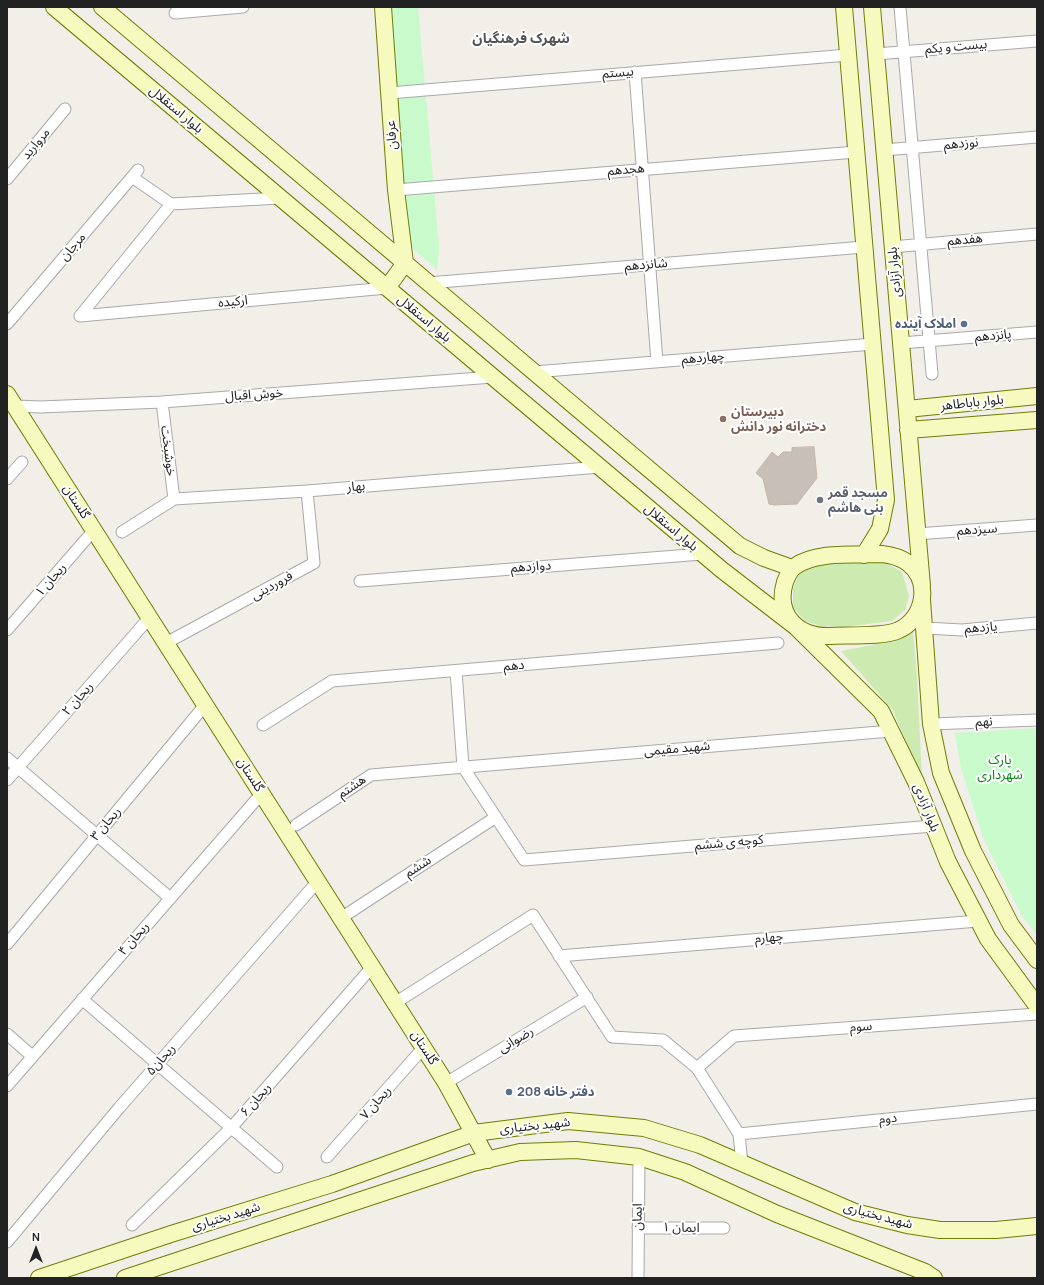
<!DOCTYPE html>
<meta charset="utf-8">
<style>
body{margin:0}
#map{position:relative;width:1044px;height:1285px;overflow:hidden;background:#f2efe9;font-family:Manrope,sans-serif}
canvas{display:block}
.frame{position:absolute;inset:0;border:8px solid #222;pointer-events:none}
.north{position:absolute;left:16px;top:1229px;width:40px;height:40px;-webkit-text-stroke:3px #fff;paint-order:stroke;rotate:0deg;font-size:11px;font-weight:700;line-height:16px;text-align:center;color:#222}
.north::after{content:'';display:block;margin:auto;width:14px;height:18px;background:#222;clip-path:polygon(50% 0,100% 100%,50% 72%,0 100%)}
</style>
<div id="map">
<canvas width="1044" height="1285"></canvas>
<div class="frame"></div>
<div class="north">N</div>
</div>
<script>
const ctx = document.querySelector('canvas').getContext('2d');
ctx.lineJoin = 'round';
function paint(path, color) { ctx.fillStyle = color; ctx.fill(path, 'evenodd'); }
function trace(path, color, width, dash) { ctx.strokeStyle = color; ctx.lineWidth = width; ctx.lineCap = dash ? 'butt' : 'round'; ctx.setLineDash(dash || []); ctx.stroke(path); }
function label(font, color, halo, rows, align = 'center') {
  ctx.font = font + ' Manrope,"Noto Sans Arabic",sans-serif'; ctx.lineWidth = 4; ctx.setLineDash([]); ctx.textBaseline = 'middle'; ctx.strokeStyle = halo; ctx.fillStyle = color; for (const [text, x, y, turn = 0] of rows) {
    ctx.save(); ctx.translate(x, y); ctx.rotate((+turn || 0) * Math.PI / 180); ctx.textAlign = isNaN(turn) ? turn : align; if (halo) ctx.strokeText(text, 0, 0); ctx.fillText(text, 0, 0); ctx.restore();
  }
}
const grass = new Path2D(`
 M884,562l18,10 7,24 -4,14 -13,11 -48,6 -24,-1 -15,-5 -12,-14v-18l7,-18 19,-6z
 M913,632l4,45 5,101 -30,-69 -51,-58 36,-7z`);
const park = new Path2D(`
 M390,7h28l21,239 -2,24 -29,-26z
 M1037,728v207l-15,-19 -38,-76 -23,-71 -6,-36z`);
const building = new Path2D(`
 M814,447l3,31 -20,26 -23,1 -5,-1 -6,-25 -7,-6 16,-21 6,5 5,-5h9v-4z`);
const street = new Path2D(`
 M900,7l32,367
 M175,13l68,-6
 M876,54l161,-13
 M635,72l22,290
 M389,93l459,-38
 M884,150l153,-13
 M132,177l39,27
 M7,179l58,-70
 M396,190l460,-38
 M171,204l109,-6
 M892,247l145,-13
 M428,283l436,-36
 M80,316l307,-28
 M80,316l91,-112
 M7,324l131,-154
 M901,343l136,-11
 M534,372l339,-28
 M162,402l12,97
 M15,406l26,1 121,-5 331,-25
 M7,479l15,-17
 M122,532l52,-33 133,-8 293,-24
 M917,534l120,-9
 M360,581l342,-27
 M925,628l37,2 75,-7
 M7,630l87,-100
 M166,643l148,-80 -7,-72
 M456,671l7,96 61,93 409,-34
 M931,724l106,-4
 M263,725l69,-44 446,-38
 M7,758l163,140
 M7,780l143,-163
 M296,825l75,-50 520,-44
 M341,918l155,-101
 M7,944l198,-239
 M559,956l419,-35
 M82,999l195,168
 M395,1003l138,-88 79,122 51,3 34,28 42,66 3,30
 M7,1034l25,22
 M697,1068l37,-32 303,-22
 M446,1083l141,-86
 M7,1086l255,-293
 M739,1134l298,-30
 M327,1157l97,-110
 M132,1225l99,-97 141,-161
 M638,1228h86
 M7,1242l112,-134 199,-227
 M638,1278l1,-121`);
const secondary = new Path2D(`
 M54,7l668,563 74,57 85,84 35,71 32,80 40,77 49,67
 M102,7l638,539 24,12 28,10
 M383,7l13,183 9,73 -18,25
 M844,7l42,493 -6,29 -16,26
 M872,7l50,579
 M7,394l439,689 42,77
 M907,409l130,-13
 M908,430l129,-10
 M882,554c9,1 18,3 26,9 23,18 17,55 -9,67 -14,7 -52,5 -69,6 -32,1 -55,-21 -45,-54 2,-5 5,-12 9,-15 21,-16 62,-12 88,-13z
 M922,600l9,124 10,49 32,78 38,74 26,35
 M39,1278l132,-44 161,-50 142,-51 94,-12 76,7 56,17 155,67 52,13 33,5h56l41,-4
 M125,1278l348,-115 47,-11 56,-2 63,7 46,15 92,42 148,58 9,6`);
const markers = [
 [964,324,4,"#5c6f8a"],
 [723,419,4,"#8d6e63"],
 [820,500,4,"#6b7280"],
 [509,1092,4,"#5c6f8a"]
];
const streetNames = [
 ["بیست و یکم",956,47,-5],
 ["بیستم",618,73,-5],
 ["بلوار استقلال",176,110,40],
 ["عرفان",392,135,-94],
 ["مروارید",36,144,-50],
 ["نوزدهم",961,144,-5],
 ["هجدهم",626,170,-5],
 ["هفدهم",965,240,-5],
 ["مرجان",73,247,-49],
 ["شانزدهم",646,265,-5],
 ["بلوار آزادی",895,272,-95],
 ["ارکیده",233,302,-5],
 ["بلوار استقلال",424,319,40],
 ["پانزدهم",993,336,-5],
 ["چهاردهم",703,358,-5],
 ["خوش اقبال",254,395,-4],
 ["بلوار باباطاهر",972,403,-6],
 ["خوشبخت",168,451,83],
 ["بهار",356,487,-5],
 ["گلستان",76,502,57],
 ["بلوار استقلال",671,528,40],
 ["سیزدهم",977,530,-4],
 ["دوازدهم",531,567,-4],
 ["ریحان ۱",51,580,-49],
 ["فروردینی",272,586,-29],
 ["یازدهم",981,628,-4],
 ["دهم",514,666,-5],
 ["ریحان ۲",78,699,-49],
 ["نهم",984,722,-2],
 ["شهید مقیمی",677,749,-5],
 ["گلستان",250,775,57],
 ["هشتم",352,787,-34],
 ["بلوار آزادی",926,808,68],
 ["ریحان ۳",106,824,-50],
 ["کوچه ی ششم",729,843,-5],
 ["ششم",418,867,-33],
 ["چهارم",769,938,-5],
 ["ریحان ۴",134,939,-49],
 ["سوم",861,1027,-4],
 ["رضوانی",516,1040,-31],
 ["گلستان",424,1048,57],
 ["ریحان۵",161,1060,-49],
 ["ریحان ۶",256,1100,-49],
 ["ریحان ۷",376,1103,-49],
 ["دوم",888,1119,-6],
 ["شهید بختیاری",535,1126,-6],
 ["شهید بختیاری",878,1216,15],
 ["شهید بختیاری",226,1217,-17],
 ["ایمان",638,1217,-89],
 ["ایمان ۱",681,1228,1]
];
const serviceNames = [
 ["املاک آینده",956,324],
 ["دفتر خانه 208",517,1092,"left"]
];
const educationNames = [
 ["دبیرستان",731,412],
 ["دخترانه نور دانش",731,427]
];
const worshipNames = [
 ["مسجد قمر",828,493],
 ["بنی هاشم",828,508]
];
const parkNames = [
 ["پارک",1000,760],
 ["شهرداری",1000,775]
];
const neighbourhoodNames = [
 ["شهرک فرهنگیان",521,39]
];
paint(grass, '#cdebb0');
paint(park, '#c8facc');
paint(building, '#c7bfb8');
trace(building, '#c4b6ab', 1);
trace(street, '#a9a9a9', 13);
trace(secondary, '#707d05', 18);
trace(street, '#fff', 11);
trace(secondary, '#f7fabf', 16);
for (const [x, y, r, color] of markers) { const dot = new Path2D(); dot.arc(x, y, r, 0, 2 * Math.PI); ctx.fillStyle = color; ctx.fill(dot); trace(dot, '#fff', 1.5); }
label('13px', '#222', '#fff', streetNames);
label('bold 13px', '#4e5e75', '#fff', serviceNames, 'right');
label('bold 13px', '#785e54', '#fff', educationNames, 'left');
label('bold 13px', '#5b616d', '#fff', worshipNames, 'left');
label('13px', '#0c8416', '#fff', parkNames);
label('bold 14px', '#555', '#fff', neighbourhoodNames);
</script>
